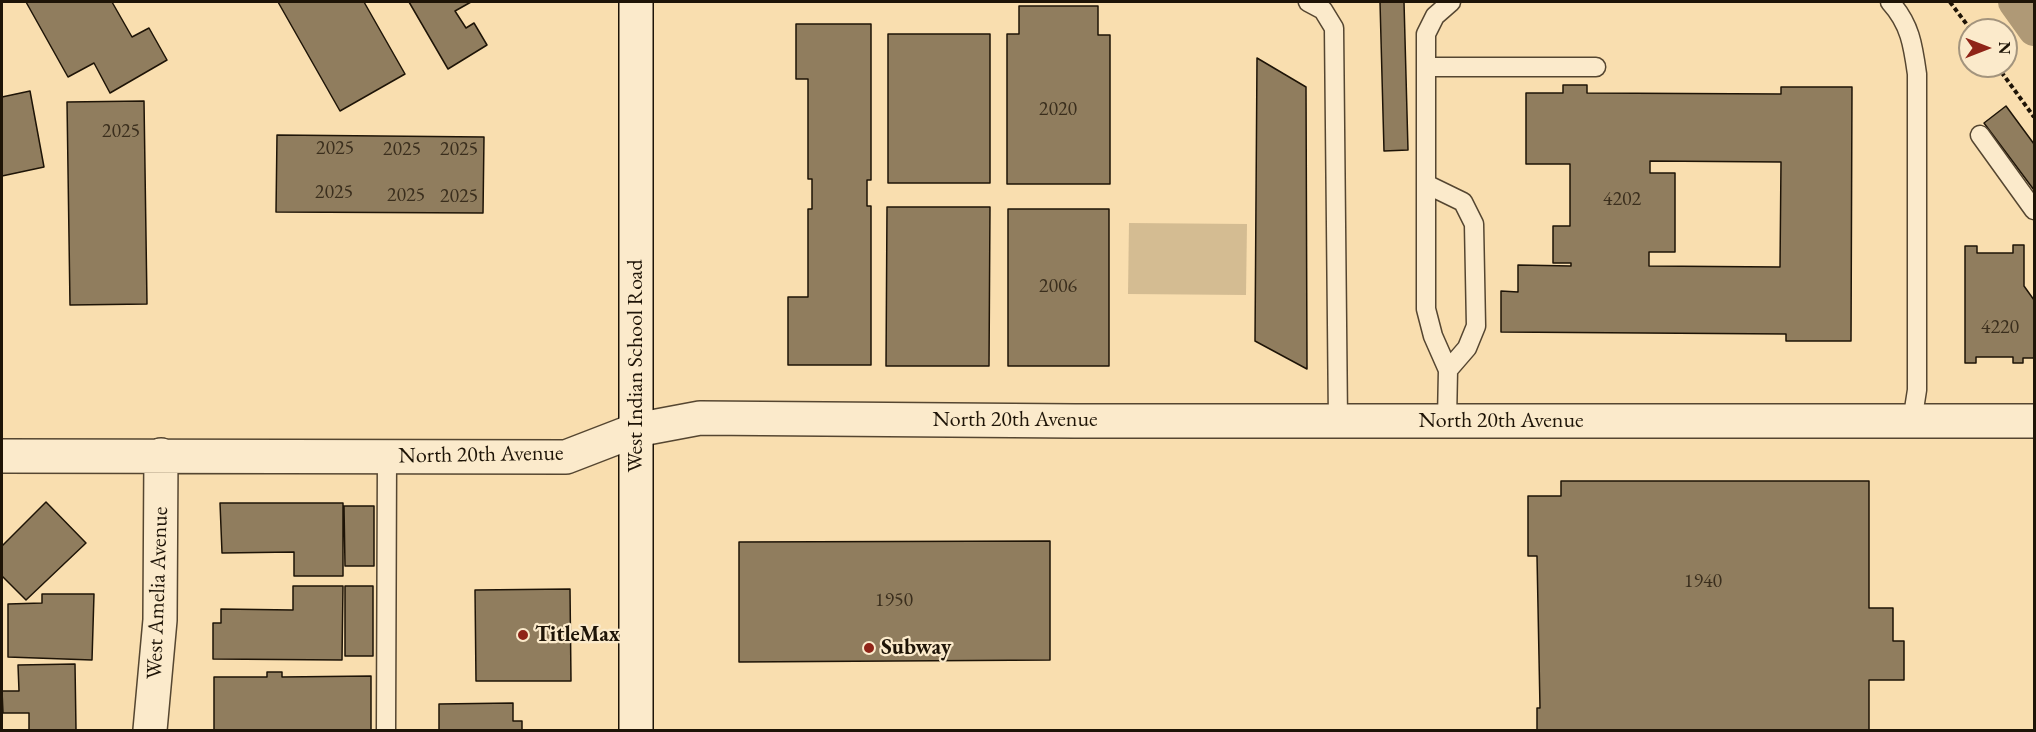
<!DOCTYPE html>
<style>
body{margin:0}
#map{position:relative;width:2036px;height:732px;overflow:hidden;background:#f9deaf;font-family:"EB Garamond",serif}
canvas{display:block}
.frame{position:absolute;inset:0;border:3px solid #1e1407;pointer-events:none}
.north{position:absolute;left:1958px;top:18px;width:60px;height:60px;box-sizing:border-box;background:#fbeacb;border:2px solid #a3947d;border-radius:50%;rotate:90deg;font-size:16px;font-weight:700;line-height:24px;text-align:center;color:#1e1407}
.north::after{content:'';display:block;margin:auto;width:21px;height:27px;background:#8f2418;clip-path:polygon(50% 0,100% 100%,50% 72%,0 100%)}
</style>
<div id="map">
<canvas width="2036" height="732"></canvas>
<div class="frame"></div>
<div class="north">N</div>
</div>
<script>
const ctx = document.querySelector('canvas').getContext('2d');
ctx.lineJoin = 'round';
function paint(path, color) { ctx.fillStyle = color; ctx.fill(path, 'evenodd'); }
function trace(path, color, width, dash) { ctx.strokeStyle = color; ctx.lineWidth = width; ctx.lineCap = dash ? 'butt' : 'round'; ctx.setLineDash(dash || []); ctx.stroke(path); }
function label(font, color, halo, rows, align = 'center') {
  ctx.font = font + ' "EB Garamond",serif'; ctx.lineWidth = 4.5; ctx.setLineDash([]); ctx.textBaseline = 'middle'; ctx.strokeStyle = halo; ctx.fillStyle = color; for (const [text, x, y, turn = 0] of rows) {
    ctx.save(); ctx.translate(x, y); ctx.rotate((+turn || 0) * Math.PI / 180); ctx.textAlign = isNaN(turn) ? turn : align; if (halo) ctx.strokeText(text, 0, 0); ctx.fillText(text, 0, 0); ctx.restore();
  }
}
const green = new Path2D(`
 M1129,223l118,1 -1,71 -118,-1z`);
const canal = new Path2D(`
 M2014,2l20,28`);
const building = new Path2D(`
 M26,2h86l20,35 17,-9 18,32 -57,33 -16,-30 -26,14z
 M278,2h86l41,72 -65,37z
 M409,2h62l-16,9 11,17 8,-5 13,22 -39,24z
 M1380,2h24l4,148 -24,1z
 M1019,6h79v29h12v149h-103v-150h12z
 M796,24h75v156h-4v26h4v159h-83v-68h20v-88h4v-30h-4v-100h-12z
 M888,34h102v149h-102z
 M1257,58l49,29 1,282 -52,-28z
 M1563,85h24v8l194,1v-7h71l-1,254h-65v-7l-285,-2v-41l17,1v-27l53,1v-3h-18v-37h17v-62h-44v-71h37zM1650,161l131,1 -1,105 -131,-1v-14h26v-79h-25z
 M30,91l14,76 -42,9v-79z
 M144,101l3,203 -77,1 -3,-203z
 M2006,106l28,38v46l-50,-67z
 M277,135l207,2 -1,76 -207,-1z
 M887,207h103l-1,159h-103z
 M1008,209h101v157h-101z
 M2013,245h11v41l10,14v58h-11v5h-10v-6h-37v6h-11v-117h12v7h36z
 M1561,481h308v127h24v33h11v39h-35v50h-332v-22h3l-3,-152h-9v-60h33z
 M46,502l40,41 -60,57 -24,-24v-30z
 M220,503h123v73h-49v-24l-72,1z
 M344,506h30v60h-29z
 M1050,541v119l-311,2v-120z
 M293,586h50l-1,74 -129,-1v-36h8v-14l72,1z
 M345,586h28v70h-28z
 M570,589l1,92h-95l-1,-91z
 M42,594h52l-2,66 -84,-3v-53l34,-1z
 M75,664l1,66h-47v-17h-26l-1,-22h17l-1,-26z
 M267,672h15v5l89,-1v54h-157v-53h53z
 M513,703v18h9v9h-83v-26z`);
const path = new Path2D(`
 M1950,2l21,28
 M1997,66l37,51`);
const lane = new Path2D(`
 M1308,2l15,8 11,18 4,393
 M1890,2c20,22 23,43 27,72v316l-5,32
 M1426,67h170
 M1980,135l54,75
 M1426,184l37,18 11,22 2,102 -9,22 -19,22
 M1447,420l1,-50 -15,-34 -7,-27v-275l9,-18 16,-14
 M386,730l1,-273`);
const street = new Path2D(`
 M2,456l564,1 70,-27 64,-12 375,3h959
 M150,730l10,-110 1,-165`);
const secondary = new Path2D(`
 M636,2v728`);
const markers = [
 [523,635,6,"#8f2418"],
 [869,648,6,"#8f2418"]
];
const numberNames = [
 ["2020",1058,110],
 ["2025",121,132],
 ["2025",335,149],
 ["2025",402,150],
 ["2025",459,150],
 ["2025",334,193],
 ["2025",406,196],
 ["2025",459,197],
 ["4202",1622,200],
 ["2006",1058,287],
 ["4220",2000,328],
 ["1940",1703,582],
 ["1950",894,601]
];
const streetNames = [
 ["West Indian School Road",636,366,-90],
 ["North 20th Avenue",1015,420],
 ["North 20th Avenue",1501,421],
 ["North 20th Avenue",481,455,-1],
 ["West Amelia Avenue",158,593,-88]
];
const poiNames = [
 ["TitleMax",535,635],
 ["Subway",881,648]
];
paint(green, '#d4bc92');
trace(canal, '#af9976', 32);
paint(building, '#907d5e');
trace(building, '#1e1407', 1.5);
trace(lane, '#554631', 21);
trace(street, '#554631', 36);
trace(secondary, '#1e1407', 36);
trace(path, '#1e1407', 4, [4.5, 3]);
trace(lane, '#fbeacb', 18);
trace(street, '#fbeacb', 33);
trace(secondary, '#fbeacb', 33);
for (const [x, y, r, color] of markers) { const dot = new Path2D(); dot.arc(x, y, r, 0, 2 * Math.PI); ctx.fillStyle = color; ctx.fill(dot); trace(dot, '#fbeacb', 2); }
label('20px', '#3a2e1d', null, numberNames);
label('22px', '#1e1407', '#fbeacb', streetNames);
label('bold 22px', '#1e1407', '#fbeacb', poiNames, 'left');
</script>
